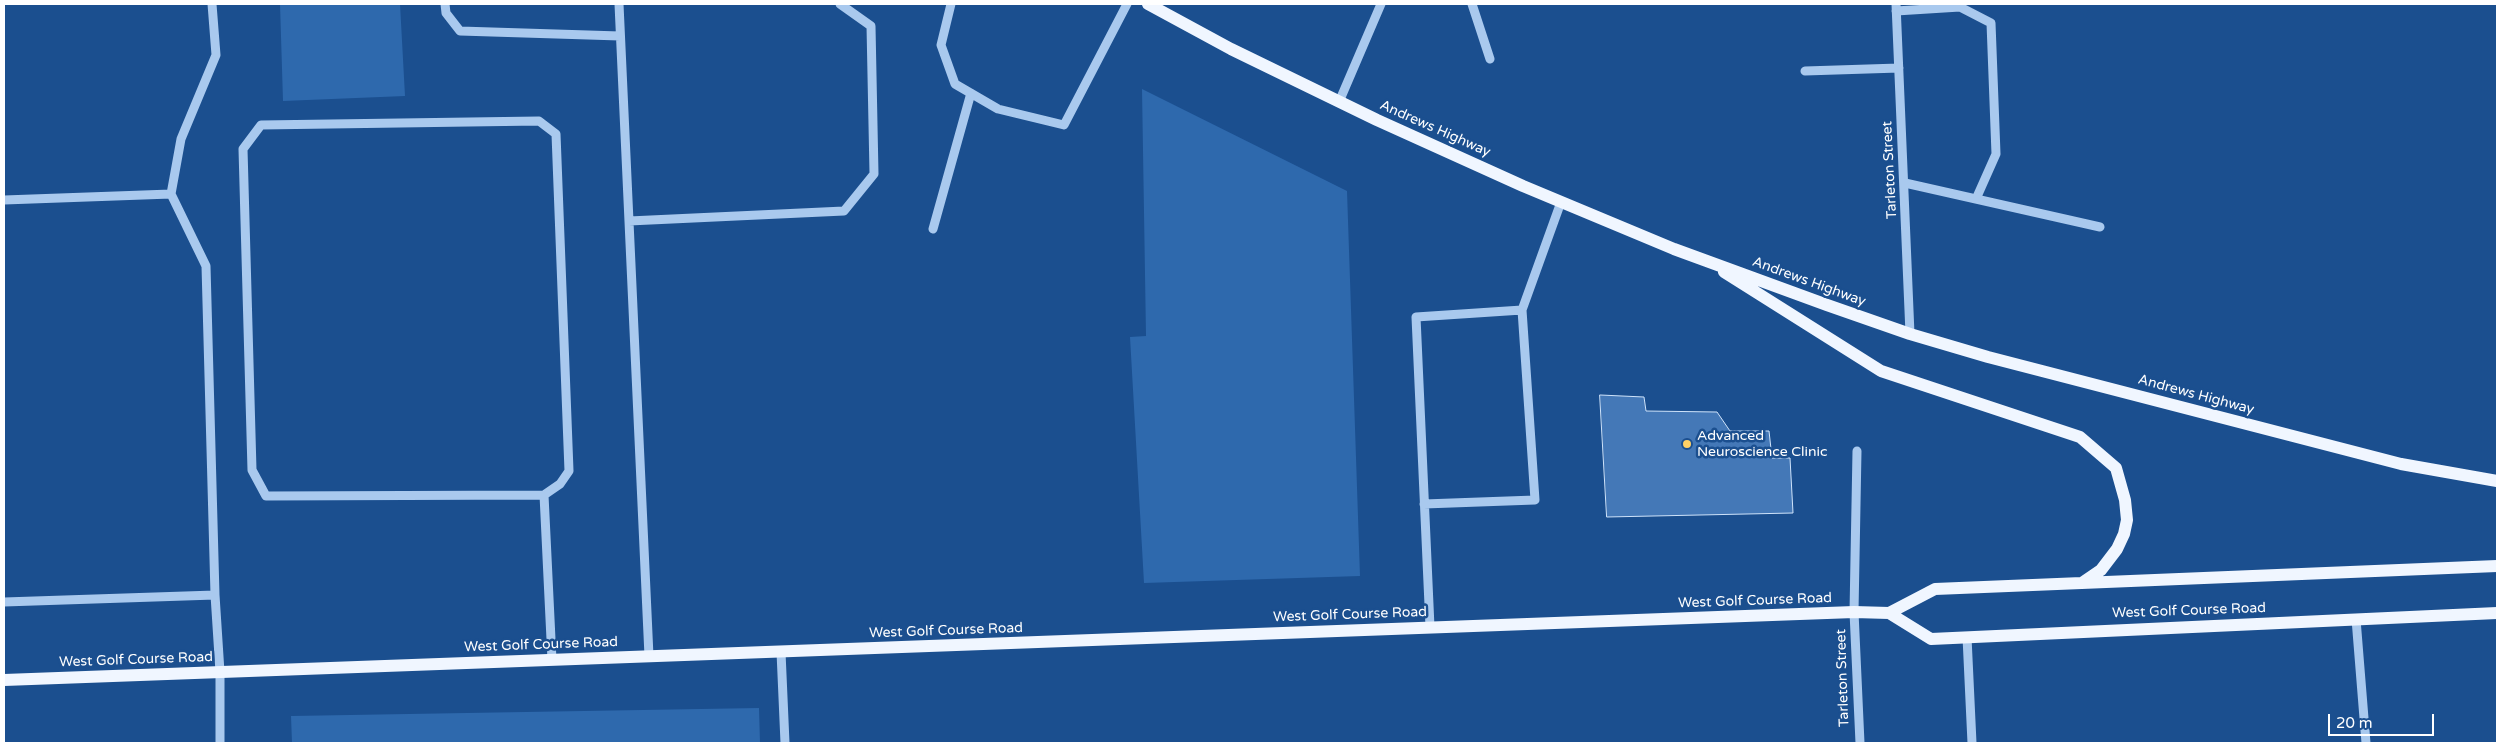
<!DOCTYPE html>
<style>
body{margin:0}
#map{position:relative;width:2501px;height:747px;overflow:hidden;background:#1b4f8f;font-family:"Varela Round",sans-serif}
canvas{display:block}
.frame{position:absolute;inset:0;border:5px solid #fff;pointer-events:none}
.scale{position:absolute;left:2328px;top:714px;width:106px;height:22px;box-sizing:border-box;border:2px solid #fff;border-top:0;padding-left:6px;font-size:15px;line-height:18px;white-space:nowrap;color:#fff;-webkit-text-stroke:4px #1b4f8f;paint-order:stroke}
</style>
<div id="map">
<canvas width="2501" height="747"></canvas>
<div class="frame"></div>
<div class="scale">20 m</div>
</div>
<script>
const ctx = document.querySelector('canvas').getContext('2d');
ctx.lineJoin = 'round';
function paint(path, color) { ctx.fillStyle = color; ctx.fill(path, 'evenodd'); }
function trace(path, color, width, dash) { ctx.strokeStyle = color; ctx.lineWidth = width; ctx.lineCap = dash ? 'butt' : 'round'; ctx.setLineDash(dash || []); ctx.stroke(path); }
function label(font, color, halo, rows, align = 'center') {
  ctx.font = font + ' "Varela Round",sans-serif'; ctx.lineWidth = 5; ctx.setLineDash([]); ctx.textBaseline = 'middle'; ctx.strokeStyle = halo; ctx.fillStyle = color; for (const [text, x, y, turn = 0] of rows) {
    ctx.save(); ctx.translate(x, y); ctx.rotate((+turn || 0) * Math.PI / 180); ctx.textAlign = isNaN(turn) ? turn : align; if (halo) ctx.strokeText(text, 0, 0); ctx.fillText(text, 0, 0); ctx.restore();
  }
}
const green = new Path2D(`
 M280,4h120l5,92 -122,5z
 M1142,89l205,102 13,385 -216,7 -14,-246 16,-1z
 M759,708l1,35h-468l-1,-27z`);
const building = new Path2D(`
 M1600,395l44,2 2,14 71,1 13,19h39l3,27h18l3,55 -186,4z`);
const minor = new Path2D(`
 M445,4l1,9 14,18 160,5
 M619,4l30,652
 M951,4l-10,41 14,39 43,25 66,16 63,-121
 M1472,4l18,55
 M1896,4l14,330
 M1896,11l64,-4 31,16 5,131 -20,45
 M1805,71l94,-3
 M1339,102l42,-98
 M1905,183l195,44
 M4,200l167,-6 10,-55 35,-84 -4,-51
 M629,221l215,-10 30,-37 -3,-148 -31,-22
 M933,229l38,-136
 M1857,451l-3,161 6,131
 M544,495l16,-11 9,-13 -13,-337 -17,-13 -278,4 -18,24 9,321 14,26 278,-1 8,165
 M1424,504l111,-4 -13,-190
 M215,595l5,77v71
 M4,602l211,-7 -9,-329 -35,-72
 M2356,619l10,124
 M1430,627l-14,-310 106,-7 39,-108
 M1967,637l5,106
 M781,652l4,91`);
const major = new Path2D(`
 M1148,4l83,45 146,71 146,66 151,63 153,56 83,29 78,23 413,107 96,17
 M1724,272l157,99 199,66 36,31 9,32 2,20 -3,14 -7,15 -16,21 -19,13
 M1889,613l46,-24 562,-23
 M4,680l1850,-68 35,1 42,26 566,-26`);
const markers = [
 [1687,444,5,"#ffd166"]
];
const streetNames = [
 ["Andrews Highway",1435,129,24],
 ["Tarleton Street",1890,170,-93],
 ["Andrews Highway",1809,282,20],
 ["Andrews Highway",2196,395,15],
 ["West Golf Course Road",1755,601,-2],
 ["West Golf Course Road",2189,611,-2],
 ["West Golf Course Road",1350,615,-2],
 ["West Golf Course Road",946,631,-2],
 ["West Golf Course Road",541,645,-2],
 ["West Golf Course Road",136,660,-2],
 ["Tarleton Street",1843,678,-92]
];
const poiNames = [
 ["Advanced",1697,436],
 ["Neuroscience Clinic",1697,452]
];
paint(green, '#2e69ad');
paint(building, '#4478b7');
trace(building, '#cfe3fa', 1);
trace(minor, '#a9c9ee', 9);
trace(major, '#f0f6ff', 12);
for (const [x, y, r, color] of markers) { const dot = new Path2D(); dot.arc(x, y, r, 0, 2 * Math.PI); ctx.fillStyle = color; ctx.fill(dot); trace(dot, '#1b4f8f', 2); }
label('14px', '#fff', '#1b4f8f', streetNames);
label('14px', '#fff', '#1b4f8f', poiNames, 'left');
</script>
